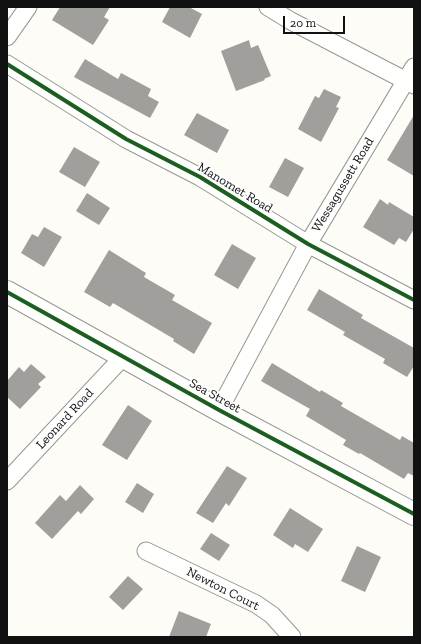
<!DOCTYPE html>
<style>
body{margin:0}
#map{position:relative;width:421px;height:644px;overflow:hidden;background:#fdfcf7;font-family:"Zilla Slab",serif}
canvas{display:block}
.frame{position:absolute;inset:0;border:8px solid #111;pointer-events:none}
.scale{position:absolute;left:283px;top:16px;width:62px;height:18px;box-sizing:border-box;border:2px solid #111;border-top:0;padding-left:5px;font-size:12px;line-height:14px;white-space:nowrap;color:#111;-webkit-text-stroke:3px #fff;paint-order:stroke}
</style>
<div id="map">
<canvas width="421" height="644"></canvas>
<div class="frame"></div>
<div class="scale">20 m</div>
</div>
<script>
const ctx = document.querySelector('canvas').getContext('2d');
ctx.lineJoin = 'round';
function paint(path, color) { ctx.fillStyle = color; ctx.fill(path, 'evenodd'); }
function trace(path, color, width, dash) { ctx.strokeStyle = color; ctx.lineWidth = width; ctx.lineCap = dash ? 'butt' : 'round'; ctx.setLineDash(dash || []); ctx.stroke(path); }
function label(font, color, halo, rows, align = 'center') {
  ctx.font = font + ' "Zilla Slab",serif'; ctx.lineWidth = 4; ctx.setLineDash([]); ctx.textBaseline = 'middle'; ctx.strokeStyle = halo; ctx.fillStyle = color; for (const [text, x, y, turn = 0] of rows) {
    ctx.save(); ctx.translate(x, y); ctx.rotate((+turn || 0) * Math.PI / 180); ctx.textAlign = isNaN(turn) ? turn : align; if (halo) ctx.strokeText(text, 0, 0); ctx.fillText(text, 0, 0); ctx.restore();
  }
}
const building = new Path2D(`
 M60,7h50l-6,10 5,3 -16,25 -41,-25z
 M170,7h19l13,7 -12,24 -28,-16z
 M249,40l2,8 7,-3 13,31 -7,3 1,1 -29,11 -15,-40z
 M85,59l33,20 3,-6 30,16 -3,7 11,6 -9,16 -76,-41z
 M324,89l17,8 -5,10 3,1 -18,34 -23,-13 17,-33 4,2z
 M197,113l32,17 -12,23 -33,-18z
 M414,115v61l-27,-16z
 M74,147l26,15 -15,25 -26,-15z
 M285,158l19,10 -16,29 -19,-10z
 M87,193l23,15 -11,17 -23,-14z
 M380,199l8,6 1,-3 25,15v12l-8,13 -7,-4 -5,7 -31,-18z
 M44,227l18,10 -18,30 -23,-14 11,-19 6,3z
 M232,244l24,14 -18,31 -24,-14z
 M109,250l37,23 -2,4 31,18 -3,5 40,23 -18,31 -21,-13 1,-2 -61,-36 -3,4 -26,-15z
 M319,289l44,26 -2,3 53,30v18l-7,11 -24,-14 2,-4 -42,-24 2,-3 -38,-22z
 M272,363l48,29 1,-2 22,13 -2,3 59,34 2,-4 12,7v33l-6,-3 -4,6 -44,-26 -1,1 -16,-9 3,-5 -40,-24 4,-7 -49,-28z
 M31,364l15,13 -8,7 3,3 -21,22 -13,-12v-16l12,-14 5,5z
 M128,405l24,16 -25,39 -25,-15z
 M227,466l20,12 -18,28 -3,-3 -13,20 -17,-10z
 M137,483l17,11 -11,19 -18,-11z
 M80,485l14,14 -13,15 -3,-3 -26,28 -17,-16 25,-28 6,6z
 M290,508l33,21 -15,23 -13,-8 -2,4 -20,-13z
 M211,533l19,12 -11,16 -19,-12z
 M357,546l24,11 -16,35 -24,-11z
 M128,576l15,13 -20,21 -14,-13z
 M179,611l32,13 -5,13h-37z`);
const minor = new Path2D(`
 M268,7l23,14 123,64
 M7,37l21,-30
 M7,64l119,75 74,38 108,67 106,56
 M219,410l89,-166 106,-177
 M7,481l116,-124
 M146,551l110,53 16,11 20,22`);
const tertiary = new Path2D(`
 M7,292l212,118 195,104`);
const cycleway = new Path2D(`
 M7,64l119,75 74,38 108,67 106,56
 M7,292l212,118 195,104`);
const streetNames = [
 ["Wessagussett Road",343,185,-59],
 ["Manomet Road",235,188,31],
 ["Sea Street",215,396,29],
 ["Leonard Road",65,419,-47],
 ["Newton Court",223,589,27]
];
paint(building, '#a19f9c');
trace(minor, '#979795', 19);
trace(tertiary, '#979795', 24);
trace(minor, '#fffffe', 17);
trace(tertiary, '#fffffe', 22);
trace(cycleway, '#1b5e20', 4);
label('13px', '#111', '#fff', streetNames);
</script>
